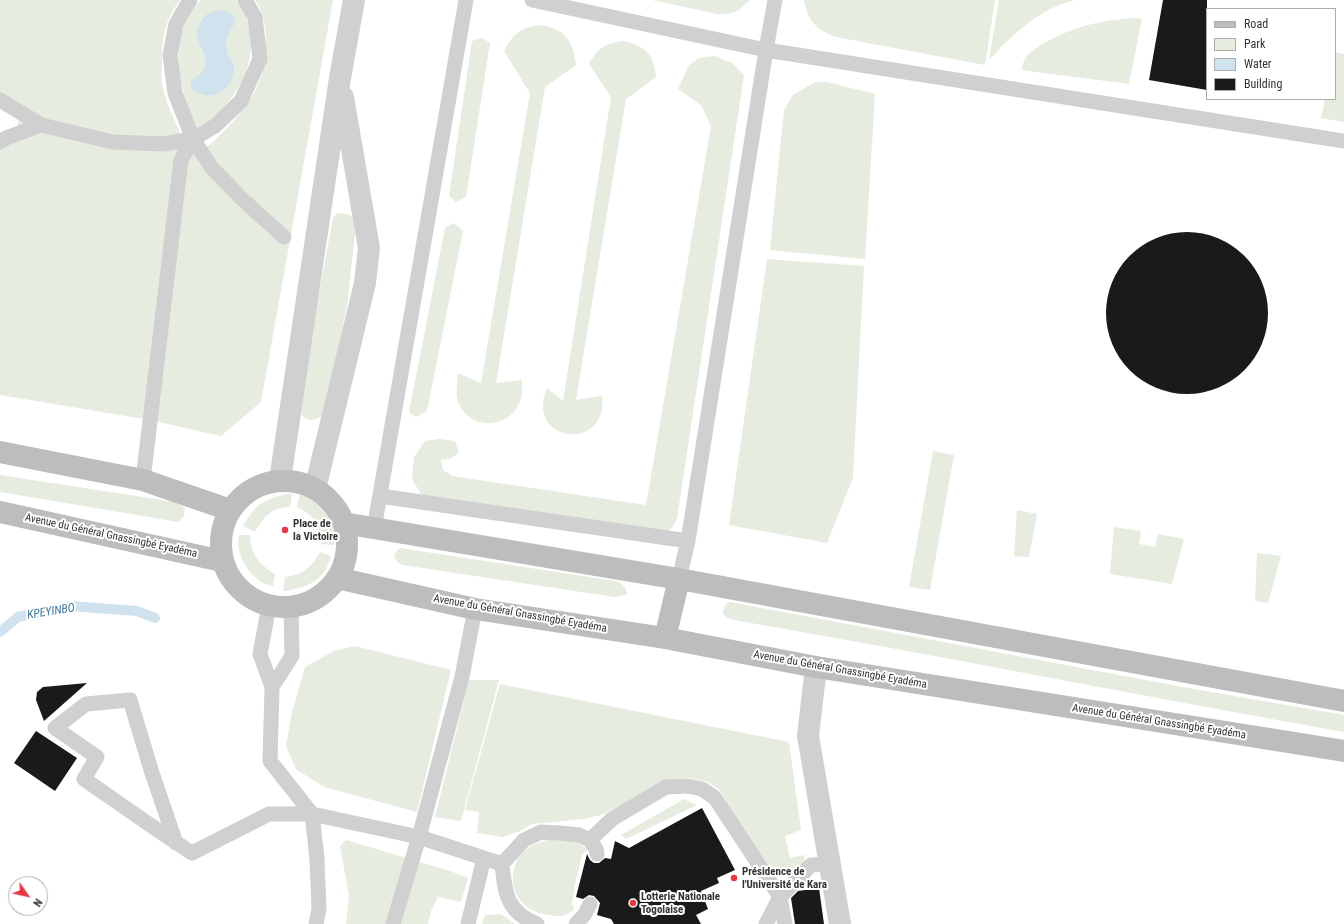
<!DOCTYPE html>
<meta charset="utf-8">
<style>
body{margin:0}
#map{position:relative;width:1344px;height:924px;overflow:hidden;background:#fff;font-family:"Roboto Condensed",sans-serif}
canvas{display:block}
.legend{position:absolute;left:1206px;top:8px;width:130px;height:92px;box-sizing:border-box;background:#fff;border:1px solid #adadad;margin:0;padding:5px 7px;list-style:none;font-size:12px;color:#333}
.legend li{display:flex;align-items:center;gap:8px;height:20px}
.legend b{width:20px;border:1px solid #adadad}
.north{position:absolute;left:8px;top:876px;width:40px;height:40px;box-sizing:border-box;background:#fff;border:1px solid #adadad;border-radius:50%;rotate:124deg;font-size:11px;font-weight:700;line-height:16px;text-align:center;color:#333}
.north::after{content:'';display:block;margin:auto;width:14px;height:18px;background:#e63946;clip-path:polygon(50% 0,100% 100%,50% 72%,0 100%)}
</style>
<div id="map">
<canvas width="1344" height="924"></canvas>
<ul class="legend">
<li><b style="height:5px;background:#bdbdbd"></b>Road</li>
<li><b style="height:11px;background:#e6ecdf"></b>Park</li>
<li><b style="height:11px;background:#cfe2ee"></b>Water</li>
<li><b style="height:11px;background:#1a1a1a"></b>Building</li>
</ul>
<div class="north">N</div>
</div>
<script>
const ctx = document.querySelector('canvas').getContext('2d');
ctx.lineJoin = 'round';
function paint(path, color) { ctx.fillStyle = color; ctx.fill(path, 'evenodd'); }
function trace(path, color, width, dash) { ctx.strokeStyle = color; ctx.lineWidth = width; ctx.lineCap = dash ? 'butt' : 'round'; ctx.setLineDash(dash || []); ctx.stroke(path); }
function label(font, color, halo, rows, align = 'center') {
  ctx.font = font + ' "Roboto Condensed",sans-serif'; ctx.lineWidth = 4; ctx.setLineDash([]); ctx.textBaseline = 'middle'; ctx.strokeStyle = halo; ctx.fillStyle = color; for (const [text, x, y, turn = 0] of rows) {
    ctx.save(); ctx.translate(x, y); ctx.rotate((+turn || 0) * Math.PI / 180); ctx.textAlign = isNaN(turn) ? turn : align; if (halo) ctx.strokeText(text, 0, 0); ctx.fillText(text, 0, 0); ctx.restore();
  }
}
const green = new Path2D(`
 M0,0h180c-16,21 -18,39 -18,64 0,6 -1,13 0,19 2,16 15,43 22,58l19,6 7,-2c33,-33 58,-57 56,-107 -1,-13 -3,-28 -11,-38h78l-72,402 -40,34 -71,-16 -150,-25v-260l16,-7 3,-7 -3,-3 -16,-9z
 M201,0h35c6,8 12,18 14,28 5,29 -6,57 -26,79 -4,4 -7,10 -12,14 -5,3 -11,6 -16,9 -13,-36 -29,-80 -6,-115 3,-6 6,-11 11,-15z
 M652,0h98l-11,10 -11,4h-11z
 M804,0h191l-10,65 -149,-28c-20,-7 -28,-16 -32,-37z
 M999,0h76c-35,8 -62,34 -86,60z
 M1134,18l8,1 -13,65 -108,-14c2,-5 3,-11 6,-14 6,-7 16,-12 23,-16 28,-15 53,-20 84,-22z
 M540,25c25,4 33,15 36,40l-31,22 -49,296 26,-3c0,8 1,16 -3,24 -11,24 -48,27 -60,0 -4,-9 -2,-21 -1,-31l23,10 49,-290 -26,-42c9,-17 16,-23 36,-26z
 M482,38l8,5 -24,154 -10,5 -7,-6 23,-155z
 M623,41c22,4 31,14 33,36l-30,22 -50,301 26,-4c7,57 -78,47 -55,-8l16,13 48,-304 -22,-33c9,-16 16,-21 34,-23z
 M1335,52l9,2v68l-23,-4 4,-19h10z
 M715,56l17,7 12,12 -67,444 -8,13 -247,-36 -10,-17 2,-22 11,-16 14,-2 16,2 4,12 -9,6 -9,1 2,10 9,6 194,29 65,-379 -10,-21 -23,-16 11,-24 10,-7z
 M815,82h12l48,12 -10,165 -95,-9 14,-140 9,-15z
 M337,213l10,1 6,3 3,7 -8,75 -21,112c-12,12 -24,13 -29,-5l35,-188z
 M454,223l9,8 -36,180 -11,6 -7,-5 36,-184z
 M767,259l97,7 -11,212 -26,65 -98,-18z
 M933,451l21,4 -24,135 -21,-3z
 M0,475l175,27 10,6c0,7 -2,10 -7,14l-178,-30z
 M300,493c21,8 38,29 34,52l-13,-1c0,-20 -7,-28 -24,-37z
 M287,494h5l-2,13c-19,1 -26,9 -35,25l-12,-6c13,-22 19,-26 44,-32z
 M1017,510l20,4 -8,43 -15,-1z
 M1114,527l27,4 -2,13 16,3 3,-13 26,5 -12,45 -62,-10z
 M239,535h11c1,20 9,29 25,39l-2,12c-21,-3 -39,-31 -34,-51z
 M400,548l216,33c7,3 10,6 11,13l-5,2 -8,1 -211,-32c-6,-2 -8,-5 -9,-11z
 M320,552l11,4c-6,25 -24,32 -48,35l2,-14c19,-3 25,-8 35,-25z
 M1257,553l24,3 -13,47 -13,-2z
 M730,602l464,87 150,26v17c-204,-36 -406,-77 -610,-112l-7,-2 -4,-4c0,-6 2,-10 7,-12z
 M355,646l96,24 -34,142 -93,-25 -28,-18 -10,-23 6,-34 13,-45 29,-16z
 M469,680h30l-38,141 -26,-4z
 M500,684l289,58 12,88 -16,6 5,22 14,-3 1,11 -22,9 -13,-4 -31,-46 -19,-35 -12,-8 -17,-4 -16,1 -16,4 -40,23 -18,9 -17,4 -52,5 -12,7 -17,6 -26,-4 2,-21 -14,-2z
 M684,799l13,6 -71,34 -5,-4z
 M556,838l18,3 14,8 -6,6 -6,25 -4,23 2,7c-4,2 -8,5 -11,6 -4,1 -11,-1 -15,-1 -27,-4 -42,-27 -32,-52 2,-6 8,-13 14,-16 8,-5 17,-7 26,-9z
 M346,840l104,31 18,7 -7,24 -23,-5 -7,14 -3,13h-82l3,-28 -9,-50z
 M501,914l14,10h-33l3,-9z`);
const water = new Path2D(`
 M222,10c7,2 11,4 13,11 -2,7 -8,13 -9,20 0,4 1,12 2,15 2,3 4,5 5,8 4,13 -5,25 -16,30 -10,4 -18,0 -26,-6v-7c5,-4 11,-7 14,-13 5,-15 -12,-26 -7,-40 1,-5 6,-10 9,-14z
 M1178,247l27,1 24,11 18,19 9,25 -1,27 -11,24 -20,18 -25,9 -26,-1 -24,-11 -18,-19 -9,-25 1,-27 11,-24 20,-18zM1197,266c9,6 17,12 28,15l2,8 10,21c-6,10 -10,19 -10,30 -11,3 -20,9 -29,18 -10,-5 -20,-6 -32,-5 -4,-10 -10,-19 -20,-23 2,-12 3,-22 -1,-34 9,-6 16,-13 20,-23 11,0 22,-2 32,-7z
 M1156 311a36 36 0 1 1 72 0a36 36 0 1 1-72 0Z`);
const stream = new Path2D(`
 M0,632l18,-15 52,-11 67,5 18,7`);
const building = new Path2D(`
 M1163,0h44v90l-58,-10z
 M1106 313a81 81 0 1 1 162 0a81 81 0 1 1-162 0Z
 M87,683l-43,38 -8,-21 1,-8 6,-5z
 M36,731l41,27 -22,33 -41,-28z
 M702,808l33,62 -18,8 2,5 -18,8 7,18 -12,6 5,9h-87l-3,-5 -14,-4 3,-12 -6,-7 -5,-1 -6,4 -7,-2 11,-43 3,6 4,3h5l6,-5 6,1 4,-18 14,7z
 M819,888l5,36h-29l-4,-26 7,-7z`);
const lane = new Path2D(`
 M190,0l-14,24 -6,31 5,38 18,46 19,29 30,31 42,38
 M532,0l234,50 578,91
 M0,100l41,25 72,17 50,2 30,-5 22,-13 26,-25 19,-42 -5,-42 -10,-17
 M0,142l6,-4 35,-13
 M143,480l38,-320 12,-21
 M380,496l308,45 78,-491 9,-50
 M374,529l92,-529
 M679,579l9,-38
 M269,606l-9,48 12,33 -2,74 42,53 5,45 2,50 -3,15
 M272,687l20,-31 -1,-49
 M590,840l22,-21 54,-32 22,-1 14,3 13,9 65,99 5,27
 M176,843l-24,-70 -22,-73 -44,4 -31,24 42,29 -13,22c36,25 71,50 108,74l77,-39h43l107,23 83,27
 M393,924l26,-87 43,-160 13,-68
 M468,924l16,-66
 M537,924c-30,-12 -32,-30 -35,-60l22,-24 17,-8 19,1 19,2 11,5 6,9 1,5
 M576,924l9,-10 5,-10
 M766,924l14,-27 31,-32 18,-1`);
const street = new Path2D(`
 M280,480l60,-402 14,-78
 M315,489l50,-206 4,-35 -26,-151
 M816,667l-8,69 32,188`);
const secondary = new Path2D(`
 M0,452l143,28 87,30
 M221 544a63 63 0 1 1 126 0a63 63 0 1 1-126 0Z
 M0,512l222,49
 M343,523l336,56 665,122
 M337,578l138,31 190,29 151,29 528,84
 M665,638l14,-59`);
const markers = [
 [285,530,4,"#e63946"],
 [734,878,4,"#e63946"],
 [633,903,4,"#e63946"]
];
const poiNames = [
 ["Place de",293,524],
 ["la Victoire",293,537],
 ["Présidence de",742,872],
 ["l'Université de Kara",742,885],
 ["Lotterie Nationale",641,897],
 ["Togolaise",641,910]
];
const streetNames = [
 ["Avenue du Général Gnassingbé Eyadéma",111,536,12],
 ["Avenue du Général Gnassingbé Eyadéma",520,614,10],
 ["Avenue du Général Gnassingbé Eyadéma",840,670,10],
 ["Avenue du Général Gnassingbé Eyadéma",1159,722,9]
];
const waterNames = [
 ["KPEYINBO",51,612,-9]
];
paint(green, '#e6ecdf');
paint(water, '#cfe2ee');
trace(stream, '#cfe2ee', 10);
paint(building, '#1a1a1a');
trace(lane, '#d0d0d0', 15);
trace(street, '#d0d0d0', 22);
trace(secondary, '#bdbdbd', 22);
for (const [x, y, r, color] of markers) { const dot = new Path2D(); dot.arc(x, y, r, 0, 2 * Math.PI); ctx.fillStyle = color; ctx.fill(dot); trace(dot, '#fff', 1.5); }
label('bold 11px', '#333', '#fff', poiNames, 'left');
label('11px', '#333', '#fff', streetNames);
label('italic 12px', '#3f7597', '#fff', waterNames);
</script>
